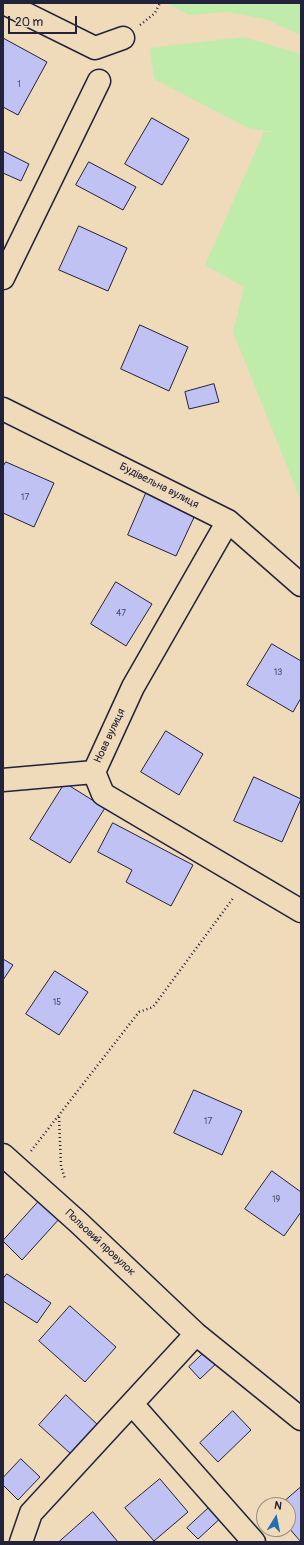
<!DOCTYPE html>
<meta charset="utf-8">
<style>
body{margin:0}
#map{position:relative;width:304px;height:1545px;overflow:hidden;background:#efdab9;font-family:Pangolin,sans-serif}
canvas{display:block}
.frame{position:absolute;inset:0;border:4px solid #22223b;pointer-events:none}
.north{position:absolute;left:256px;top:1497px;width:40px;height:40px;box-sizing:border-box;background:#efdab9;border:1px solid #9d9087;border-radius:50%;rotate:10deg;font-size:11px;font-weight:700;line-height:16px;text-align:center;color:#22223b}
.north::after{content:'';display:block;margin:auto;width:14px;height:18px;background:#1f6fb2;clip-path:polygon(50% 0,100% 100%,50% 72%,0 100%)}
.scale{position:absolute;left:8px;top:16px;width:69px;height:18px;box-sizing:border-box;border:2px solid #22223b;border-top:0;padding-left:5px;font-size:12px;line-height:14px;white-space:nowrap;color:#22223b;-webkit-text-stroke:3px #efdab9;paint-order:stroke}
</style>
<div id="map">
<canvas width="304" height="1545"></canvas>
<div class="frame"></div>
<div class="north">N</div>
<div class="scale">20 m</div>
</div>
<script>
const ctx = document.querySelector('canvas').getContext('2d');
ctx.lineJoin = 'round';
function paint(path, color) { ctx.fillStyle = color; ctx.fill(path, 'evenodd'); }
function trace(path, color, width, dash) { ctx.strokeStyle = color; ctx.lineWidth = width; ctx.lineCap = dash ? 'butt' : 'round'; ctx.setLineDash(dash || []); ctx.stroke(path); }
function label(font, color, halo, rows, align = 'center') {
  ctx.font = font + ' Pangolin,sans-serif'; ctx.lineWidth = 4; ctx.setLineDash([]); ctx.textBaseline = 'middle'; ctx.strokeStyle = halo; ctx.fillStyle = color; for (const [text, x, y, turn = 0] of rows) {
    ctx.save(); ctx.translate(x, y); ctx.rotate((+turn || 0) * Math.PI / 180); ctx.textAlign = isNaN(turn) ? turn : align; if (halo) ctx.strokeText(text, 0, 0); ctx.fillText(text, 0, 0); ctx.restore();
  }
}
const green = new Path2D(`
 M167,3h134v32l-36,-16 -38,-7 -38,3z
 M243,37l58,17v447l-68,-169 11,-45 -39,-22 59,-133h12l-26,-3 -96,-50 -4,-31z`);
const building = new Path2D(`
 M3,38l44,24 -29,53 -15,-8z
 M152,118l37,21 -27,46 -37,-21z
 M3,151l26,13 -8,17 -18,-8z
 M89,162l47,25 -13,23 -47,-25z
 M79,226l48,22 -19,43 -49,-21z
 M140,325l48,22 -19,44 -48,-22z
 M214,384l5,18 -30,7 -4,-17z
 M6,462l48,21 -20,44 -31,-14v-46z
 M147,491l49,22 -20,43 -48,-21z
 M116,582l36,22 -26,42 -35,-22z
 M272,644l29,17v37l-8,14 -46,-27z
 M166,731l37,23 -24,41 -38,-23z
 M254,777l47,22 -19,43 -48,-21z
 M65,783l40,25 -35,55 -40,-24z
 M113,823l80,42 -22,41 -45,-24 6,-12 -34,-18z
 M3,959l10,6 -10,15z
 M55,971l33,21 -29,43 -33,-21z
 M194,1090l48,21 -20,44 -48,-22z
 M272,1171l29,21v20l-17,24 -39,-27z
 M40,1200l20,18 -38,42 -19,-19z
 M7,1274l44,29 -14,20 -34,-22v-22z
 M70,1306l46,41 -31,35 -46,-41z
 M209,1348l11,12 -20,19 -11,-12z
 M66,1395l32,30 -27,29 -32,-29z
 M233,1411l18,19 -33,32 -18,-19z
 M21,1459l19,18 -22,23 -15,-15v-7z
 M160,1479l28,33 -34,29 -29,-33z
 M301,1487v55l-13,-15v-22h-8z
 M214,1503l11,11 -27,25 -11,-11z
 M93,1512l25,30h-59z`);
const path = new Path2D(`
 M140,25l15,-12 5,-10
 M59,1117l2,49 4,13
 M31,1151l108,-139 14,-5 81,-110`);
const minor = new Path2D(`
 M4,3l91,45 28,-10
 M3,278l96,-197
 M3,409l225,112 73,64
 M228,521l-95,166 -39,85 9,22 198,117
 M3,780l91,-8
 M3,1155l76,68 117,111 105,85
 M132,1404l122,138
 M21,1542l10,-29 165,-179`);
const numberNames = [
 ["1",19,85],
 ["17",25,498],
 ["47",121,614],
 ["13",278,673],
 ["15",57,1003],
 ["17",208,1122],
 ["19",276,1200]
];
const streetNames = [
 ["Будівельна вулиця",159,486,27],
 ["Нова вулиця",110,736,-65],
 ["Польовий провулок",100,1243,43]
];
paint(green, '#bfecaa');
paint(building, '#c0c2f4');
trace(building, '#22223b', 1);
trace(minor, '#22223b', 25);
trace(path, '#22223b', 2.5, [1, 3]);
trace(minor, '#efdab9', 22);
label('9px', '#4a4a69', null, numberNames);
label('11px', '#22223b', '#efdab9', streetNames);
</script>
